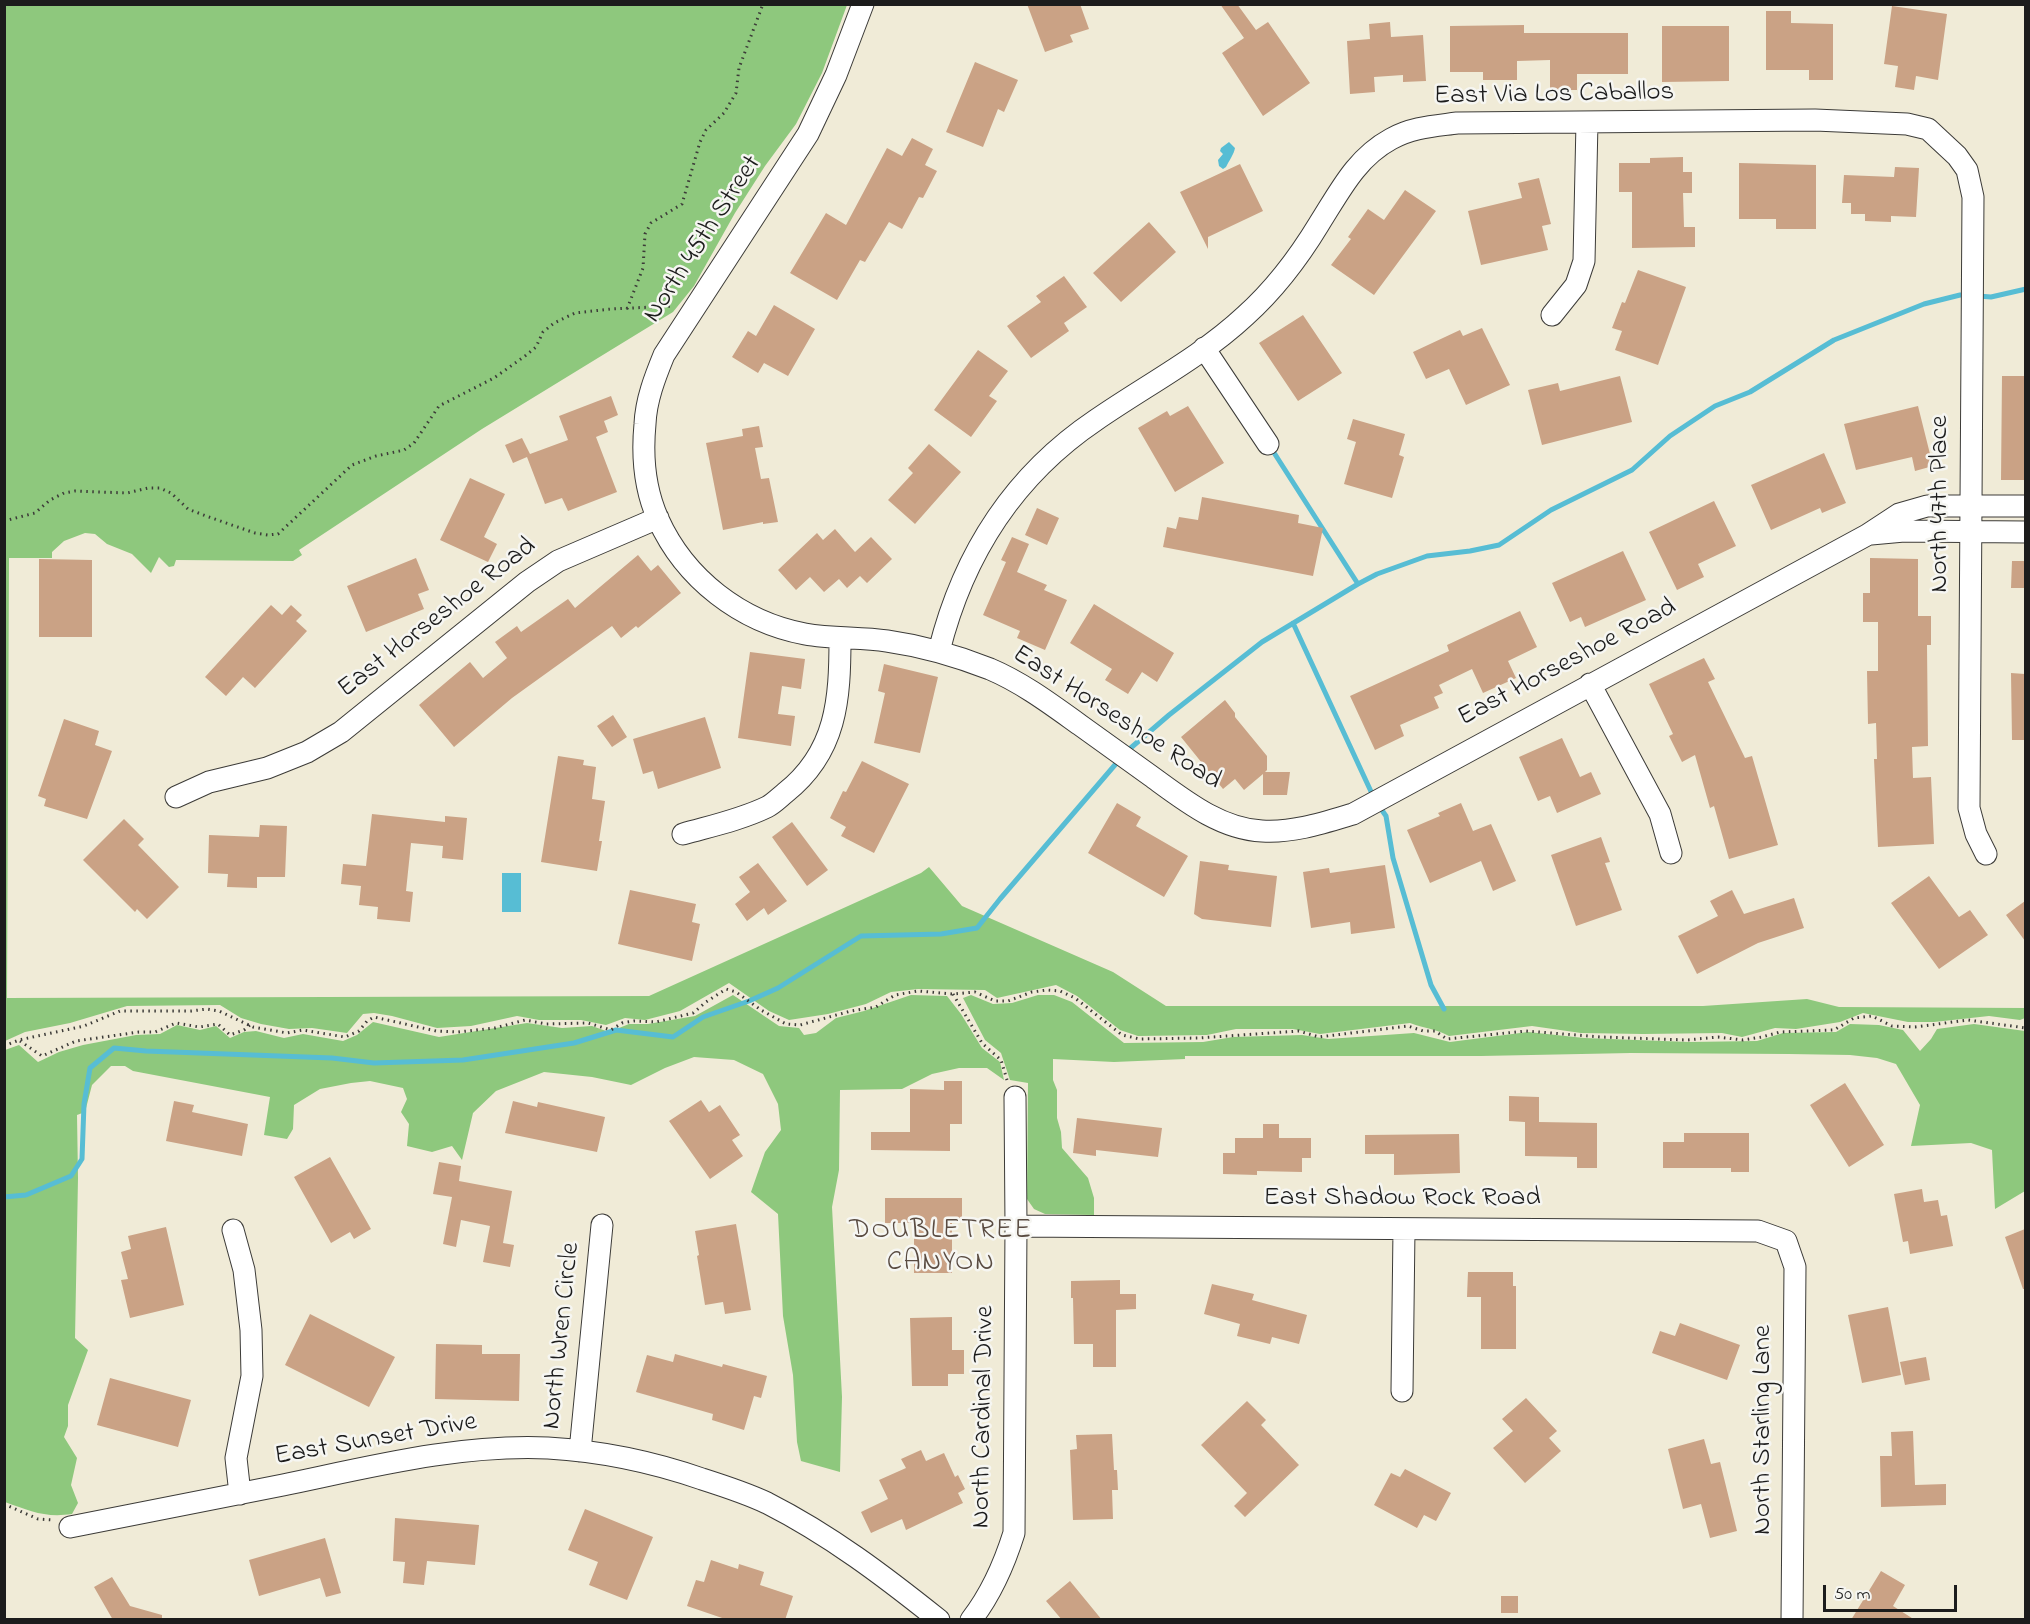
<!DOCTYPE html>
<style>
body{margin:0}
#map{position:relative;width:2030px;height:1624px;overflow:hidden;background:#f0ebd7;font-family:"Indie Flower",sans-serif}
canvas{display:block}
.frame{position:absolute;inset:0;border:6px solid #1c1c1c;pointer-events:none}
.scale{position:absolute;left:1823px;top:1585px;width:134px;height:27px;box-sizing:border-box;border:3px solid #1c1c1c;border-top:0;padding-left:8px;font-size:18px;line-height:21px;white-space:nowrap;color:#1c1c1c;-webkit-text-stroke:4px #f6f6f2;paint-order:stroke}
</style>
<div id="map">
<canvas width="2030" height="1624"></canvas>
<div class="frame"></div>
<div class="scale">50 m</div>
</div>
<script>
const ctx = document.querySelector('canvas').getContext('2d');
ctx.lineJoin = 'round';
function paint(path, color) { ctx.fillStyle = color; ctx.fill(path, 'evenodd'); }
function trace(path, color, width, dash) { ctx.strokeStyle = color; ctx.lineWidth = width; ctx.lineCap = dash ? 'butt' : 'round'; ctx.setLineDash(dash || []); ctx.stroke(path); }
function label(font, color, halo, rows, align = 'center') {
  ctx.font = font + ' "Indie Flower",sans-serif'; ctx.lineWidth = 5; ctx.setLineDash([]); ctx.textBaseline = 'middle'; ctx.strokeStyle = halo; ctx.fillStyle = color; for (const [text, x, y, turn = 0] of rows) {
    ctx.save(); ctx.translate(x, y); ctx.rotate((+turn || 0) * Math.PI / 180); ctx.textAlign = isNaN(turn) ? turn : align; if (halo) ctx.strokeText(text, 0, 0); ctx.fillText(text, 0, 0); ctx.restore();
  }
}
const green = new Path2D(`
 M4,5h843l-25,68 -26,51 -31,42 -30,47 -41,73 -21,26 -191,117 -183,121 3,5 -9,6 -117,-1 -2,6 -5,1 -10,-10 -8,16 -19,-19 -25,-10 -12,-10 -10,-1 -21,8 -12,11v6h-43l-2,440 642,-2 272,-123 8,-6 33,39 151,66 53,34h537l104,-7 32,8 186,1v10l-5,2 -31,-4 -55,6h-26l-45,-9 -23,9 -44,7 -21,-1 -33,9 -20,-4 -79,1 -62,-1 -49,-7 -83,10c-12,-7 -26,-8 -39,-13l-90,11 -27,-5h-57l-29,6 -69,1 -18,-6 -43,-34 -21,-11 -59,13 -12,-8 -67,-1 -27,3 -25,12 -38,10 -39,6 -20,-9 -40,-28 -49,28 -35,9 -20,-2 -19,7 -25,-5h-42l-22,-4 -46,10 -34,2 -45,-12 -18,-3 -11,1 -16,19 -35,-5 -23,1 -28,-5 -20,-6 -21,-13 -93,1 -57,17 -45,9 -20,9z
 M733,995l46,31 20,2 5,7 12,-2 20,-15 28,-7 47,-16 36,1 14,18 21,34 18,14 4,18 -17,-12h-28l-27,6 -30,15 -62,1 -1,80 -7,37 10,190 -2,75 -39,-11 -4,-19 -4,-67 -10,-59 -5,-102 -27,-22 14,-40 16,-22 -3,-26 -15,-30 -29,-14 -40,-3 -29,11 -34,17 -39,-8 -48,-5 -48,19 -23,22 -11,47 -10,-14 -20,6 -25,-6 2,-22 -8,-12 6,-13 -4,-11 -33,-7 -19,2 -31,6 -26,16 -1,24 -6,10 -23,-4 6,-38 -137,-26 -8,-5h-14l-19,19 -7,27 -8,3 1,63 -3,160 13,12 -20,55v21l-4,11 13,21 -6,27 7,18 -6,11c-27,4 -42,-3 -67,-12v-452l14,-5 19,17 21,-10 24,-7 53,-10 24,-1 17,-9 23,5 16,-4 14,12 14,-6 12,-1 28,7 19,-4 40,7 14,-6 16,-13 66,15 88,-14 35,5 30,-2 17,6 20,-8h19l47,-8z
 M971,995l22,9 19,-1 26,-8h16l18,7 52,41 79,-1 30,-5 69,-2 26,4 86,-6 36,9 78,-10 56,6 105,4 68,-1 26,-8 53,-1 14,-8 29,1 24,5 17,21 11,-12 6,-10 37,-5 51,7v160l-30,18 -3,-59 -21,-7 -60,3 9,-41 -24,-41 -19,-6 -27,-3 -61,-1 -158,-1 -150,3h-296v3l-71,3 -61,-3v21l4,10v28l4,14 1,16 26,30 6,20v17l-49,-1 -11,-5 -7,-10 1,-116 -18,-3 -9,-27 -16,-13 -22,-42z`);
const water = new Path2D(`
 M1229,142l6,6c-1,6 -6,13 -9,19l-3,2 -4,-3 -1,-6 5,-6 -3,-3 1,-3z
 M502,873h19v39h-19z`);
const stream = new Path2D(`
 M1978,296l13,1 35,-8
 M1271,448l87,136
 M1293,623l81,175
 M1126,752l43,-37 93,-73 96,-58 19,-10 50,-18 43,-5 29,-6 52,-35 81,-40 38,-34 45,-30 35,-14 84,-52 90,-36 36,-9h8
 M1379,806l7,10 7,42 38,127 13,24
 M4,1197l22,-2 45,-19 11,-17 2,-55 6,-36 24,-20 32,3 186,7 42,5 89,-3 111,-17 42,-13 57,7 30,-20 46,-16 29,-13 83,-52 80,-2 36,-6 23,-29 120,-140`);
const building = new Path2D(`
 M1027,4h53l9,25 -19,6 3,7 -28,10z
 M1220,4h17l19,26 12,-8 42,61 -47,33 -41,-63 22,-15z
 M1892,6l55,8 -9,66 -22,-4 -2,14 -19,-3 3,-21 -14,-2z
 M1766,11h25v12l42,1v56h-24v-10h-43z
 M1390,22l1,15 32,-2 3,46 -23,1v-7l-29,2 1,15 -25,2 -3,-53 23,-2 -1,-15z
 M1524,25v8h104v41h-51v16h-27v-30l-33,1v19h-34v-8h-33v-46z
 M1662,26h67v55l-67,1z
 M975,62l43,18 -14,32 -6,-3 -15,38 -37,-15z
 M912,138l21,11 -8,16 12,6 -14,27 -4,-1 -17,32 -13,-7 -24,40 -5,-2 -23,40 -47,-27 36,-60 20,12 41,-77 15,8z
 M1683,157v15h9v21h-9l1,34h11v20l-63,1v-56h-13v-29h31v-5z
 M1739,163l77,2v64h-40v-10h-37z
 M1240,164l23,47 -55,26v12l-28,-57z
 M1895,167l24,1 -3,49 -25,-1v6l-26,-1v-7h-14v-11h-9l2,-28 50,2z
 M1539,178l12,46 -9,2 6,24 -67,15 -13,-54 54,-13 -4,-15z
 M1405,190l31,21 -62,84 -43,-30 20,-26 -3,-2 20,-28 16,11z
 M1149,222l27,30 -55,50 -28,-29z
 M1638,270l48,17 -28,78 -43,-15 7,-19 -10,-3 10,-26 3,1z
 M1064,276l23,31 -23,16 5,8 -38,27 -24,-32 34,-24 -5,-6z
 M774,305l41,24 -27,47 -24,-13 -6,10 -26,-16 16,-26 8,5z
 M1303,315l39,58 -44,28 -39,-58z
 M1482,328l28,57 -44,20 -17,-36 -23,10 -13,-27 47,-22 3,6z
 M978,350l30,21 -19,25 8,5 -26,36 -37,-27z
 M1620,376l12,46 -90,23 -14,-55 30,-7 2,8z
 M2002,376h23v104h-24z
 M611,396l7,19 -14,6 4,11 -12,5 21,55 -49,19 -6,-13 -17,6 -18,-47 -14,6 -8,-18 17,-7 8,16 38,-14 -9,-24z
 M1188,406l36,57 -49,29 -37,-64 29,-17 3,5z
 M1918,406l15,60 -18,5 -3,-14 -56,13 -12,-46z
 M1353,419l52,15 -6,21 5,2 -12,41 -48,-14 12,-42 -9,-3z
 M759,426l4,21 -8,1 6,31 8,-1 9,44 -15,2v-2l-40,8 -17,-87 37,-7 -1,-7z
 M929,444l32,28 -46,52 -27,-24 25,-27 -5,-5z
 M1824,453l22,50 -24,10 -2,-5 -49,22 -20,-45z
 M470,478l35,16 -21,43 13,7 -9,18 -48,-22z
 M1202,497l97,18 -1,8 25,5 -10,48 -150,-29 4,-20 9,2 3,-12 19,3z
 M1714,501l22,45 -38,18 6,13 -27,13 -28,-58z
 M1037,508l22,10 -12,27 -22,-10z
 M835,529l20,23 16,-15 21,22 -25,24 -7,-7 -13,12 -8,-9 -15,13 -14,-15 -14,13 -18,-20 39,-37 6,7z
 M1012,537l17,7 -12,28 30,13 -3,5 23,10 -22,50 -28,-12 3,-7 -37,-16 23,-53 -5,-2z
 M1623,551l23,49 -61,27 -4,-10 -11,5 -18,-39z
 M638,555l13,16 7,-6 23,28 -43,35 -2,-2 -15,12 -9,-12 -100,72 -58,49 -35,-42 51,-43 13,16 24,-20 -12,-16 22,-16 4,6 47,-33 7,9z
 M416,558l13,32 -11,4 6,15 -58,23 -19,-46z
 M1870,558l48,1v57h13v29h-4l1,101 -16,1 1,31 18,-1 3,67 -56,3 -4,-88h3l-1,-36 -8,1 -1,-53h11v-49h-15v-29h7z
 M39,559l53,1v77h-53z
 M2012,561h13v27h-14z
 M1094,604l80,49 -17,29 -15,-10 -14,22 -23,-14 7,-11 -42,-26z
 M271,605l11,10 9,-10 11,10 -6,6 11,10 -52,57 -12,-11 -17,19 -21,-19z
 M1520,611l17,36 -29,14 8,17 -33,15 -11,-24 -33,16 4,8 -9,4 5,11 -39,17 4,11 -29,14 -25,-54 99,-45 -2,-6z
 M750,652l55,7 -4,30 -19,-3 -4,28 17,2 -4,30 -53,-8z
 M1704,658l11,21 -7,3 37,76 7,-2 26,89 -49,14 -15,-53 -4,2 -15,-53 -13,7 -13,-26 4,-2 -24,-50z
 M884,664l54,13 -18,76 -46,-10 11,-50 -7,-2z
 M2011,673l14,1v66h-13z
 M1225,700l10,13v4l32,39v14l-2,2h25l-3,23h-24v-21l-19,16 -9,-11 -12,10 -42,-52z
 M613,715l14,22 -15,10 -15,-21z
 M705,717l16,51 -63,21 -5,-18 -10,3 -10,-35z
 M64,719l35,12 -4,14 17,6 -25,68 -43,-13 2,-7 -8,-3z
 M1562,738l18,39 11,-5 10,22 -44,19 -7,-17 -12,5 -19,-44z
 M558,756l26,4 -1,5 13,2 -4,32 13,2 -6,40h3l-5,30 -56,-9z
 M862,761l47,23 -35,69 -33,-17 5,-9 -16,-9 13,-27 3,1z
 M1117,803l24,14 -5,9 52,30 -24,41 -76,-44z
 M1461,803l12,28 18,-7 25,57 -23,10 -12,-30 -51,22 -23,-53 33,-14 -2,-3z
 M372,814l73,8v-6l22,2 -4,42 -21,-2 1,-12 -32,-3 -5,48 7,1 -3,30 -33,-3 1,-12 -19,-2 2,-19 -20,-2 2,-20 23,2z
 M124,819l20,20 -6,6 41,42 -32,32 -10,-10 -2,3 -52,-52z
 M792,822l36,48 -21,16 -35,-49z
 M260,825l27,1 -2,51h-28v11l-30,-1 1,-13 -20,-1 1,-38 50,2z
 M1601,837l9,25 -5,1 17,47 -46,16 -25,-71z
 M1200,861l29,4 -1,5 49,6 -6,51 -69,-8 -8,-5z
 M758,863l29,38 -19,14 -4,-7 -17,13 -12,-17 15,-12 -11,-15z
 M1385,865l10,63 -44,6 -1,-12 -39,6 -8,-56 26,-4 1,5z
 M1929,876l30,41 11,-7 18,25 -49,34 -48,-66z
 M630,890l66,14 -4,18 8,2 -8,37 -74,-17z
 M1732,890l12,24 50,-16 10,30 -46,15 -61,31 -19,-38 40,-20 -8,-15z
 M2025,901v40l-19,-26z
 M944,1081h18v43h-12v27l-79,-1v-18h39v-43l34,1z
 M1845,1083l39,62 -35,22 -39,-62z
 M1509,1096l30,1v25l58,1v45h-20v-11l-52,-1v-34l-16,-1z
 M701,1100l8,12 11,-7 20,30 -8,5 11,16 -33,23 -41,-58z
 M174,1101l20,4 -2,7 56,12 -6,32 -76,-15z
 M513,1101l24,6 1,-5 67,15 -8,35 -92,-19z
 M1077,1118l85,10 -4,29 -62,-7v6l-23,-3z
 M1263,1124h16v14h32v20h-9v14l-45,-1v4l-34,-1v-21h12v-15h28z
 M1684,1133h65v39h-18v-4h-68v-26h21z
 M1459,1134l1,39 -66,2v-21h-29v-19z
 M330,1157l41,72 -17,10 -4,-7 -19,11 -37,-66z
 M439,1162l22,4 -2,15 53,10 -9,52 11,2 -4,22 -27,-5 7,-36 -29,-6 -5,27 -13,-3 9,-47 -19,-3z
 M1922,1189l2,13 14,-2 3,16 6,-1 6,31 -43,8 -2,-13 -5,1 -9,-48z
 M885,1198h77v24h-10v51h-38v-50h-29z
 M736,1224l15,86 -26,4 -2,-12 -18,3 -8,-49 2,-1 -4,-24z
 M166,1227l18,78 -54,13 -9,-38 7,-1 -7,-27 10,-3 -3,-13z
 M2025,1229v60h-2l-18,-52z
 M1468,1272h45v14h3v63h-35v-52h-14z
 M1120,1280v14h16v15l-20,1v57h-23v-23h-19l-1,-46h-2v-17z
 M1212,1284l42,10 -2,6 55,15 -8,29 -27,-7 -2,7 -33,-8 3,-12 -36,-10z
 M1888,1307l13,68 -39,8 -14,-68z
 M310,1314l85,43 -26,50 -84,-42z
 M952,1317v33h12v24h-16v12h-36l-2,-68z
 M1680,1323l60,22 -13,35 -75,-27 8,-22 15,5z
 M436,1344l46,1v9h38l-1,47 -84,-2z
 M675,1354l47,13 1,-3 44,12 -6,22 -7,-2 -10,34 -32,-10 1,-6 -77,-22 11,-37 26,7z
 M1926,1357l4,23 -25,5 -5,-23z
 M110,1378l81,22 -13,47 -81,-22z
 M1526,1398l31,33 -8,7 12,13 -36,32 -32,-35 20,-17 -11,-12z
 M1247,1401l19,19 -5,5 38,40 -54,52 -11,-11 13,-13 -46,-48z
 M1913,1431l2,54 31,-1v21l-65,2 -1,-51h12l-1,-24z
 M1112,1434l2,36h3l1,20h-6l1,29 -40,1 -3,-70 7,-1 -1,-14z
 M1704,1439l7,25 9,-2 17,69 -27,7 -9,-34 -18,5 -15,-60z
 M921,1450l5,11 18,-8 11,24 3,-2 7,14 -7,4 5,10 -57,27 -4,-11 -31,14 -10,-21 27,-13 -9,-19 27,-12 -5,-9z
 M1405,1469l46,24 -15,28 -12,-6 -7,13 -43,-23 17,-32 9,4z
 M585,1509l68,28 -26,63 -38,-15 9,-23 -30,-12z
 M395,1518l84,7 -4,40 -48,-4 -3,24 -21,-2 2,-21 -12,-1z
 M325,1538l16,55 -15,4 -6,-19 -61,18 -10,-36z
 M711,1560l27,9 1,-5 25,8 -4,13 33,11 -8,24h-57l-41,-14 9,-26 8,2z
 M1881,1571l24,14 -12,21 22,14h-64z
 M112,1577l18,29 32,9v5h-49l-19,-33z
 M1070,1581l32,39h-40l-16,-19z
 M1501,1596h17v17h-17z`);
const path = new Path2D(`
 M627,309l16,-41 2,-34 6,-11 31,-19 18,-62 6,-12 18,-17 12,-20 3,-25 24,-64
 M4,521l31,-8 15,-13 14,-7 11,-2 52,2 21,-5h12l11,5 17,16 18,7 49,17 13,2 10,-1 74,-69 24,-9 28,-6 10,-7 25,-37 55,-28 31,-22 11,-9 7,-15 11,-9 21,-10 36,-4 62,-3
 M953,994l29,49 19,17 6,20
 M20,1041l22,15 34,-15 63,-9h16l21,-9 23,4 19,-3 12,11 14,-5 6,-5
 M4,1046l15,-6 65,-14 36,-15h71l16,-2 12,2 34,16 34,6 16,-3 42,7 14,-6 8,-10 7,-4 62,14 22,1 37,-4 30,-8 21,4 42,-1 23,7 11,-7 12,-2 22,1 37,-9 13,-11 20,-13 10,3 25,18 25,14 14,1 51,-14 25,-4 19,-12 23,-4 35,3 22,-2 20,9h13l24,-9 15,-2 13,1 15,7 47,37 18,4 58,-1 101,-7 20,6 89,-11 15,5h12l12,8 79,-8 75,6 86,3 31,-3 25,3 19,-3 18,-5 54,-2 20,-12 18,-2 20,10 23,1 53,-7 58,8
 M4,1504l34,15 15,1`);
const street = new Path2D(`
 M863,4l-27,71 -28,59 -144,221c-9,22 -18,45 -19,69 -3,31 0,66 13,95 27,60 83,103 147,115 27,5 55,3 82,7 35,5 70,15 103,28 33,14 62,36 90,56 24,17 47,34 71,51 33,24 69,53 111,55 31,2 61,-8 91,-17l514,-279 32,-21 28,-8h99
 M1552,315l24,-30 8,-24 3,-139
 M1204,348l64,96
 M1871,534l33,-3 122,1
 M939,651c24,-96 74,-175 157,-231 49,-34 105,-63 149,-104 29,-26 54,-59 74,-92 21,-33 37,-66 72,-85 21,-12 44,-13 66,-16l358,-3 92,4 21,5 29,27 10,14 6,27 -4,611 7,26 10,20
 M1590,684l70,130 11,39
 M176,797l33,-15 58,-14 40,-16 34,-20 186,-150 31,-21 100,-43
 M683,834c28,-8 57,-14 84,-27 6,-3 12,-9 18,-14 52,-41 55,-94 55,-155
 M1016,1226l742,5 28,10 9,26 -3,353
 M233,1230l11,40 7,60 1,46 -16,82 4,36
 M1402,1391l2,-162
 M580,1451l22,-226
 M70,1527c71,-14 142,-28 213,-42 87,-18 176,-41 265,-37 52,3 105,14 154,31 22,7 44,14 65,24 63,32 117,73 172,117
 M971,1620c21,-27 33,-55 43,-87l2,-307 -1,-129`);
const streetNames = [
 ["East Via Los Caballos",1554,96,-1],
 ["North 45th Street",704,240,-57],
 ["North 47th Place",1942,504,-90],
 ["East Horseshoe Road",438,619,-38],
 ["East Horseshoe Road",1568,664,-28],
 ["East Horseshoe Road",1116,719,33],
 ["East Shadow Rock Road",1402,1200],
 ["North Wren Circle",563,1336,-84],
 ["North Cardinal Drive",985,1417,-89],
 ["North Starling Lane",1765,1430,-90],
 ["East Sunset Drive",376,1441,-10]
];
const neighbourhoodNames = [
 ["DOUBLETREE",941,1232],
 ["CANYON",941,1264]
];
paint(green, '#8ec87d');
paint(water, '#57bdd4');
trace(stream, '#57bdd4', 5);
paint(building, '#caa285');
trace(street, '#3c3b38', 23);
trace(path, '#3c3b38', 3, [1.5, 4.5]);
trace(street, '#fff', 21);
label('27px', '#1c1c1c', '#f6f6f2', streetNames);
ctx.letterSpacing = '1.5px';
label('28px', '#594b41', '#f6f6f2', neighbourhoodNames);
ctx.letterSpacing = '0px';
</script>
